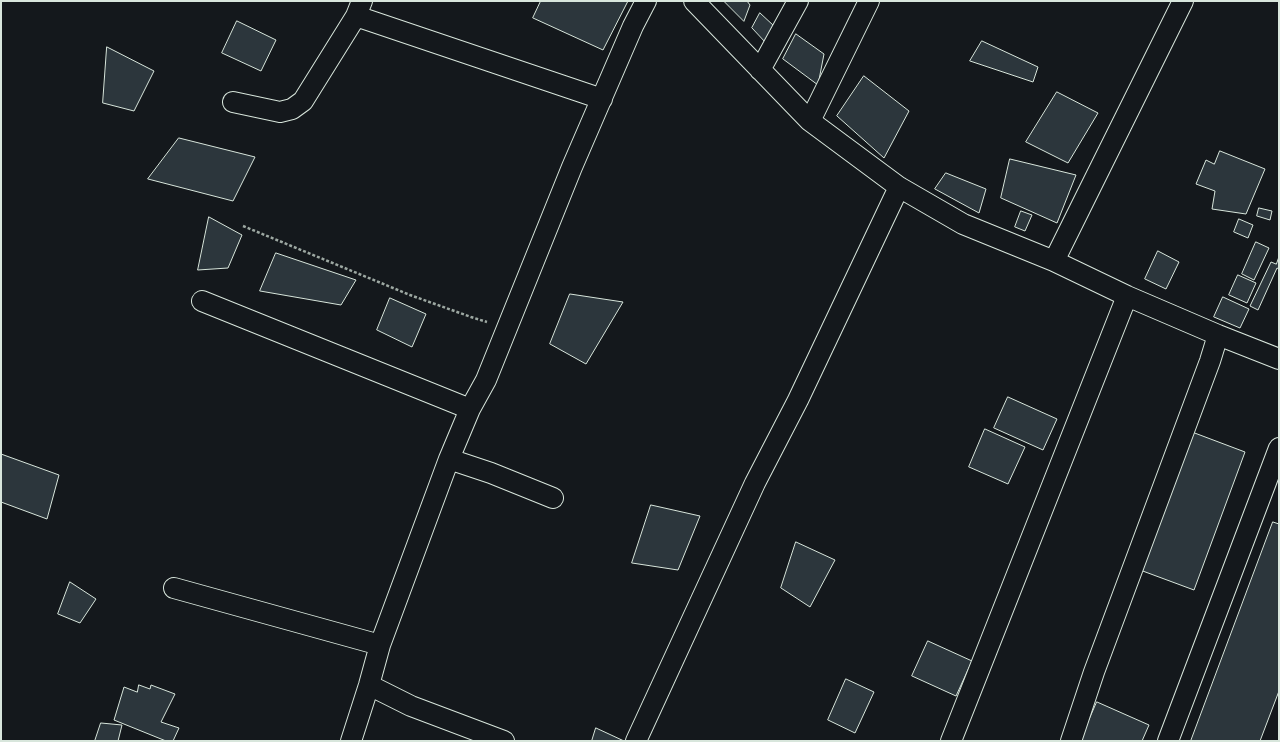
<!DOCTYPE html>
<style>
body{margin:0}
#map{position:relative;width:1280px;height:742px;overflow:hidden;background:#14181c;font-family:"Varela Round",sans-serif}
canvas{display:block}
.frame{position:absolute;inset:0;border:2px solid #d8e6dc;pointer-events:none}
</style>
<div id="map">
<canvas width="1280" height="742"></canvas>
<div class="frame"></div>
</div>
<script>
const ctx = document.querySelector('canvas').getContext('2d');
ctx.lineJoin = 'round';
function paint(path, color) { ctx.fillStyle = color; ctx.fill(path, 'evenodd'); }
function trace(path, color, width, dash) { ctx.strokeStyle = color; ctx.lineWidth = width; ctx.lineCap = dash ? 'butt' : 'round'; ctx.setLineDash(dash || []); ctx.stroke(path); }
const building = new Path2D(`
 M541,1h87l-25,49 -70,-32z
 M724,1h23l3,4 -6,16z
 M760,13l14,13 -8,17 -14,-15z
 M237,21l39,19 -15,31 -39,-18z
 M796,34l28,20 -6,31 -35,-26z
 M982,41l56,26 -5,15 -63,-21z
 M107,47l47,24 -20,40 -31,-8z
 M864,76l45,35 -25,47 -47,-42z
 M1057,92l41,21 -30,50 -42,-21z
 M179,138l76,19 -22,44 -85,-22z
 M1220,151l45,18 -19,45 -34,-5 3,-18 -19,-7 10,-24 8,4z
 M1010,159l66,16 -19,48 -56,-25z
 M946,173l40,16 -7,24 -44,-24z
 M1259,208l13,3 -2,9 -13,-4z
 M1021,211l11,4 -7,16 -10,-4z
 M209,217l33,18 -14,33 -30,2z
 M1239,219l14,6 -5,13 -14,-6z
 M1256,242l13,6 -15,32 -12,-6z
 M1158,251l21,11 -13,27 -21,-10z
 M276,253l80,27 -15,25 -81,-14z
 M1279,257v12l-2,-1 -19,42 -8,-4 21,-44 5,2z
 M1238,275l18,8 -9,20 -18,-8z
 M570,294l53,8 -37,62 -36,-20z
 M1223,297l26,12 -9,19 -26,-11z
 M390,298l36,16 -14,33 -35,-17z
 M1008,397l49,22 -14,31 -49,-22z
 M985,429l40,18 -17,37 -39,-17z
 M1192,432l53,20 -51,138 -54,-20z
 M1,454l58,21 -12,44 -46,-17z
 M651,505l49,11 -22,54 -46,-7z
 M1273,522l6,2v167l-19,50h-69z
 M796,542l39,18 -25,47 -29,-19z
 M70,582l26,17 -16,24 -22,-9z
 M928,641l44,20 -16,35 -44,-20z
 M846,679l28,13 -19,41 -27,-13z
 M139,685l11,4 1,-4 24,9 -14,28 18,6 -6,13h-7l-52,-21 10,-33 13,5z
 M1097,702l52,23 -7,16h-62z
 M101,723l21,2 -4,16h-23z
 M596,728l28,13h-32z`);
const path = new Path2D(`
 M243,226l167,69 61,22 16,5`);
const street = new Path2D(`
 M694,1l116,120 89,66 64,37 91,37 73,35 91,39 61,24
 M356,16l246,83
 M760,70l38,-69
 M233,102l47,10 12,-3 11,-8 53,-85 6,-15
 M810,121l59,-120
 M1054,261l129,-260
 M202,301l268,108
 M449,459l42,14 62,25
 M174,588l206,57
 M369,685l42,21 93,35
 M351,741l18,-56 11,-40 69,-186 21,-50 16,-29 86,-213 61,-141 13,-25
 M636,741l119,-258 43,-83 101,-213
 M951,741l176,-445
 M1071,741l23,-69 116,-311 8,-26
 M1168,741l111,-293`);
paint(building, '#2c363c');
trace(building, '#d8e6dc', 1);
trace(street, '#d8e6dc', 22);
trace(path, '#9da8a2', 2.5, [3, 2]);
trace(street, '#14181c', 20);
</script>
